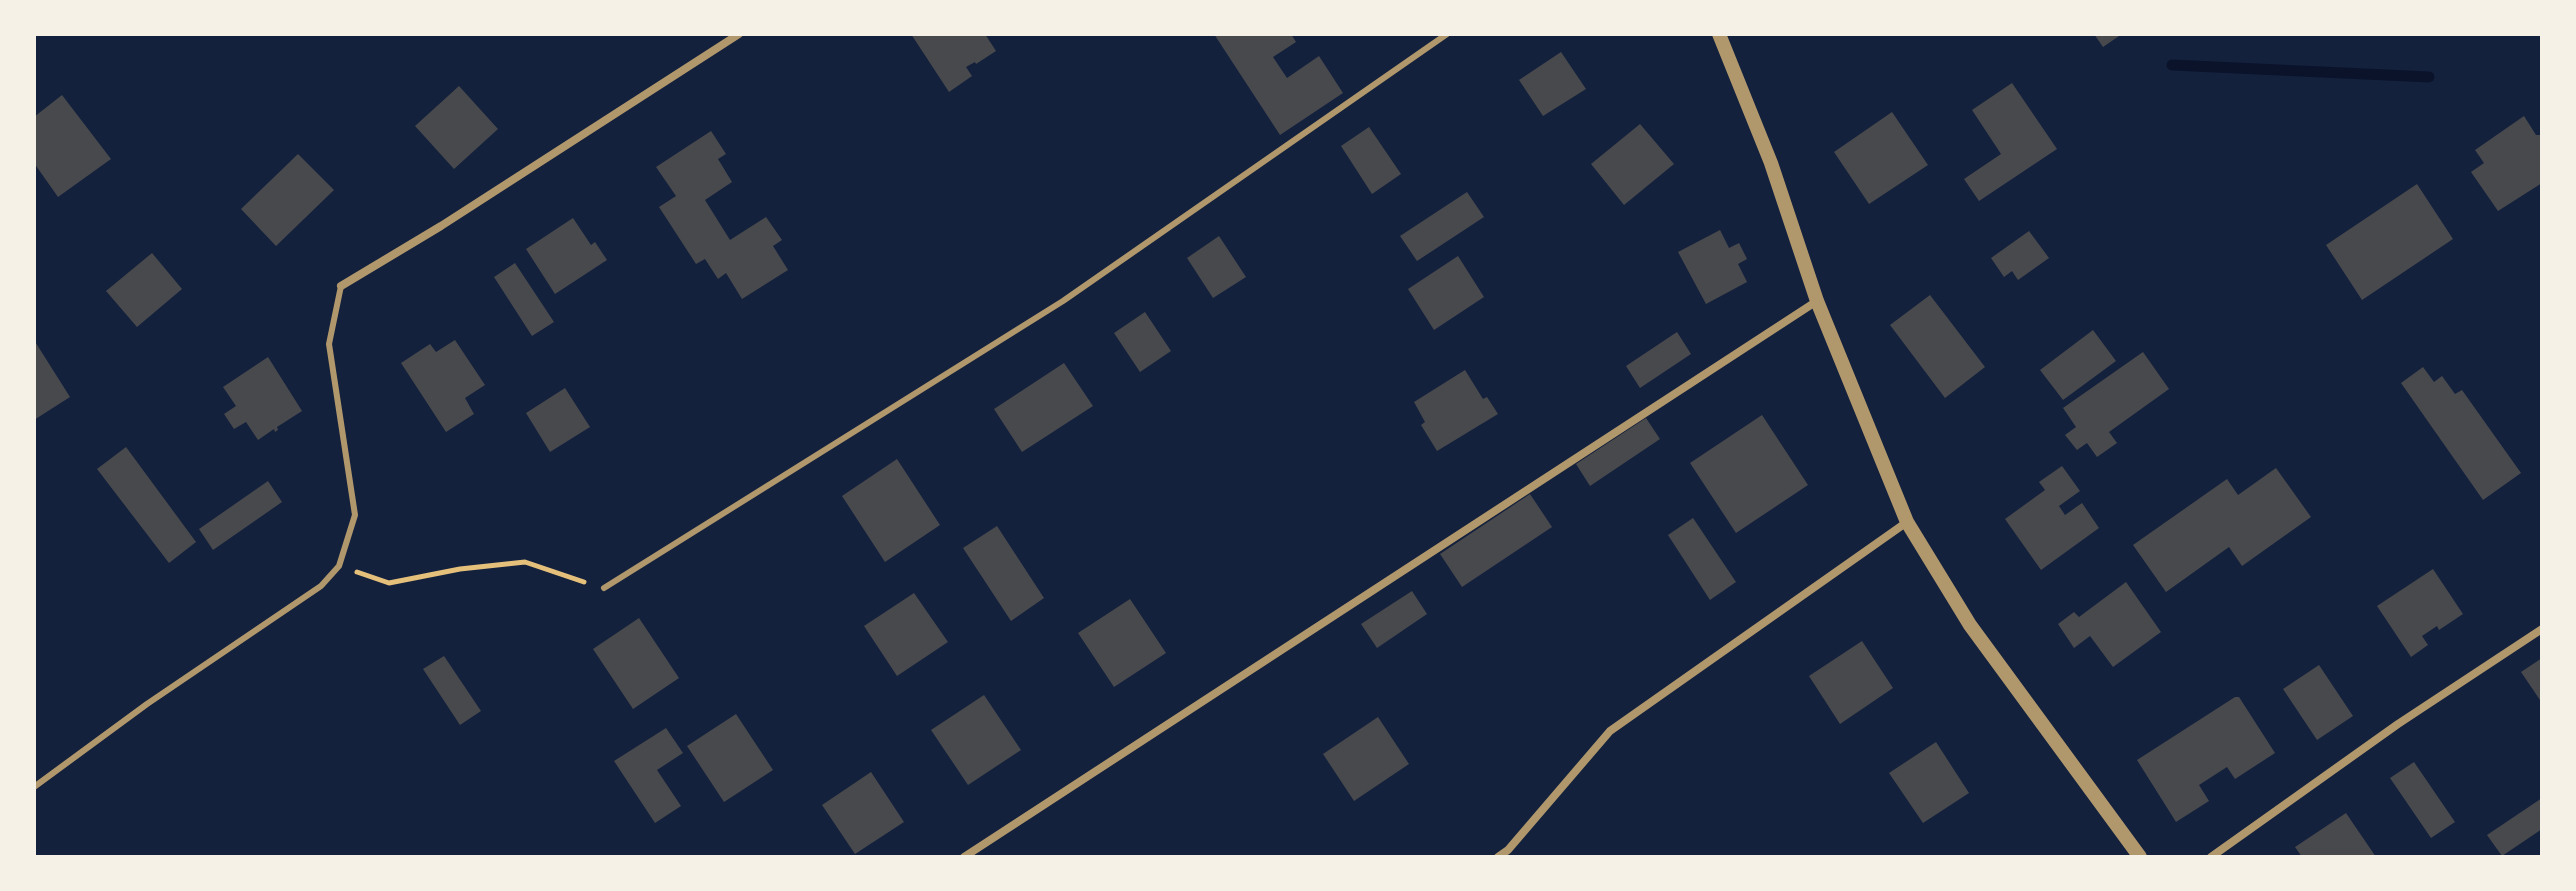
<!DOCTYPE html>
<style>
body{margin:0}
#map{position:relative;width:2576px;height:891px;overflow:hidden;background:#14213d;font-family:"Exo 2",sans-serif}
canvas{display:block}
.frame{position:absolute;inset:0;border:36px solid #f6f1e7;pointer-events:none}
</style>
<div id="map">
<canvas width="2576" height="891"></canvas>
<div class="frame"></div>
</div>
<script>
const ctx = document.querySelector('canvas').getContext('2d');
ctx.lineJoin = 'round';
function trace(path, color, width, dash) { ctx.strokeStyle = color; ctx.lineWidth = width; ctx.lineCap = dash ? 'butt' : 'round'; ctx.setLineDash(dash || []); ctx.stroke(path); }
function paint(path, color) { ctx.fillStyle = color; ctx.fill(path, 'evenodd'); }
const stream = new Path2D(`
 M2172,65l257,12`);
const building = new Path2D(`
 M911,34h74l11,17 -20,13 -1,-2 -9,5 6,9 -23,16z
 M1214,34h77l5,8 -23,15 14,21 32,-22 24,37 -63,42z
 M2094,34h28l-19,13z
 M1561,52l25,37 -43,27 -24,-36z
 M2012,83l45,66 -78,52 -15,-22 37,-25 -29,-44z
 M459,86l39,43 -44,40 -39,-43z
 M62,95l49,64 -53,38 -24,-34v-46z
 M1892,112l36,53 -59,39 -35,-52z
 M2524,116l12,19h6v48l-44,28 -27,-39 13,-9 -9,-13z
 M1640,124l34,40 -50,41 -33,-41z
 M1369,127l32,47 -29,20 -31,-48z
 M711,131l15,23 -8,5 14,23 -27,18 25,40 36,-23 16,23 -9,6 15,24 -46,29 -16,-26 -8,6 -13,-20 -9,5 -37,-57 17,-11 -20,-29z
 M298,154l36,36 -58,56 -35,-37z
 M2417,184l36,55 -91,61 -36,-55z
 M1467,192l17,25 -67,44 -17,-25z
 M573,218l18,27 4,-3 12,18 -52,34 -29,-45z
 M1720,230l9,18 10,-5 8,16 -9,5 9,18 -41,22 -28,-52z
 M2029,231l20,27 -31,22 -6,-9 -8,6 -13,-19z
 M1219,236l27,41 -33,21 -26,-40z
 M152,253l30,36 -45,38 -31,-36z
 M1458,256l26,41 -50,33 -26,-41z
 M515,263l39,59 -22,14 -38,-59z
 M1930,295l55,72 -40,31 -55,-73z
 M1145,312l26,39 -31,21 -26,-39z
 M2093,330l23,31 -53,39 -23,-30z
 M1677,332l14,22 -51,34 -14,-22z
 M34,340l36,57 -36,23z
 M455,340l30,45 -20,13 9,16 -28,18 -45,-69 29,-19 6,8z
 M2143,352l26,37 -60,43 8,11 -20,14 -10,-14 -10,7 -12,-15 11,-8 -13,-19z
 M268,357l34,54 -25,16 1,3 -3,2 -1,-3 -16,11 -12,-18 -12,7 -10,-15 12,-8 -13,-19z
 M1064,363l29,43 -71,46 -28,-43z
 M2423,367l11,15 8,-6 13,18 7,-4 59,83 -38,27 -82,-117z
 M1465,370l18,29 4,-2 11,17 -61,37 -16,-26 4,-3 -11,-20z
 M565,388l25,39 -40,25 -24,-39z
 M1762,415l46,70 -72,48 -46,-70z
 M1646,418l14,21 -70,47 -14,-22z
 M126,447l70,95 -27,21 -72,-94z
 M897,459l43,66 -55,37 -43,-66z
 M2062,466l18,25 -21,15 6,9 17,-12 17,25 -58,42 -36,-51 40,-29 -6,-8z
 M2276,468l35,49 -69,49 -13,-19 -63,45 -33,-47 94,-66 11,16z
 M268,481l14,21 -69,48 -14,-21z
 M1530,494l22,33 -90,60 -22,-33z
 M1693,518l43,64 -26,18 -42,-65z
 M997,526l47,72 -33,23 -48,-73z
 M2433,569l30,45 -24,16 -2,-4 -15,10 6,9 -17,12 -34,-51z
 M2126,582l35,50 -48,35 -23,-31 -16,12 -16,-24 16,-12 5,5z
 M1412,591l15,23 -50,34 -16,-24z
 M914,593l34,49 -51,34 -33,-50z
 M1130,599l36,54 -52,34 -36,-54z
 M639,618l40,60 -46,31 -40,-60z
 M1862,641l31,47 -53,36 -31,-48z
 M444,656l37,55 -21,14 -37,-56z
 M2542,658v45l-21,-31z
 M2319,665l34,51 -36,24 -34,-51z
 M984,695l37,55 -53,35 -37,-55z
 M2235,697h4l36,56 -40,26 -8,-12 -28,18 10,16 -33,21 -39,-62z
 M736,714l37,56 -49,32 -37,-56z
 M1378,717l31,47 -55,37 -31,-47z
 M666,728l17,25 -26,17 24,36 -26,17 -41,-62z
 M1936,742l33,51 -46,30 -34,-50z
 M2414,762l41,60 -24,16 -41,-60z
 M871,772l33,50 -49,32 -33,-49z
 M2542,798v31l-40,27 -15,-21z
 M2346,813l30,44h-74l-7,-10z`);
const path = new Path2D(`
 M357,572l32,11 71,-14 65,-7 59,20`);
const service = new Path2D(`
 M604,588l459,-287 384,-267
 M34,787l113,-83 174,-118 18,-20 16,-51 -26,-171 12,-58`);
const minor = new Path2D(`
 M341,286l100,-60 298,-192
 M964,857l853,-556
 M1498,857l10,-7 102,-119 297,-209
 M2211,857l187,-133 144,-95`);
const tertiary = new Path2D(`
 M1719,34l52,129 46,138 90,221 63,103 170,232`);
trace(stream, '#0b132b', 11);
paint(building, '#48494c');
trace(path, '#e5c07b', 5);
trace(service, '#b1986c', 6);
trace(minor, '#b1986c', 8);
trace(tertiary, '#b1986c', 14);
</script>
